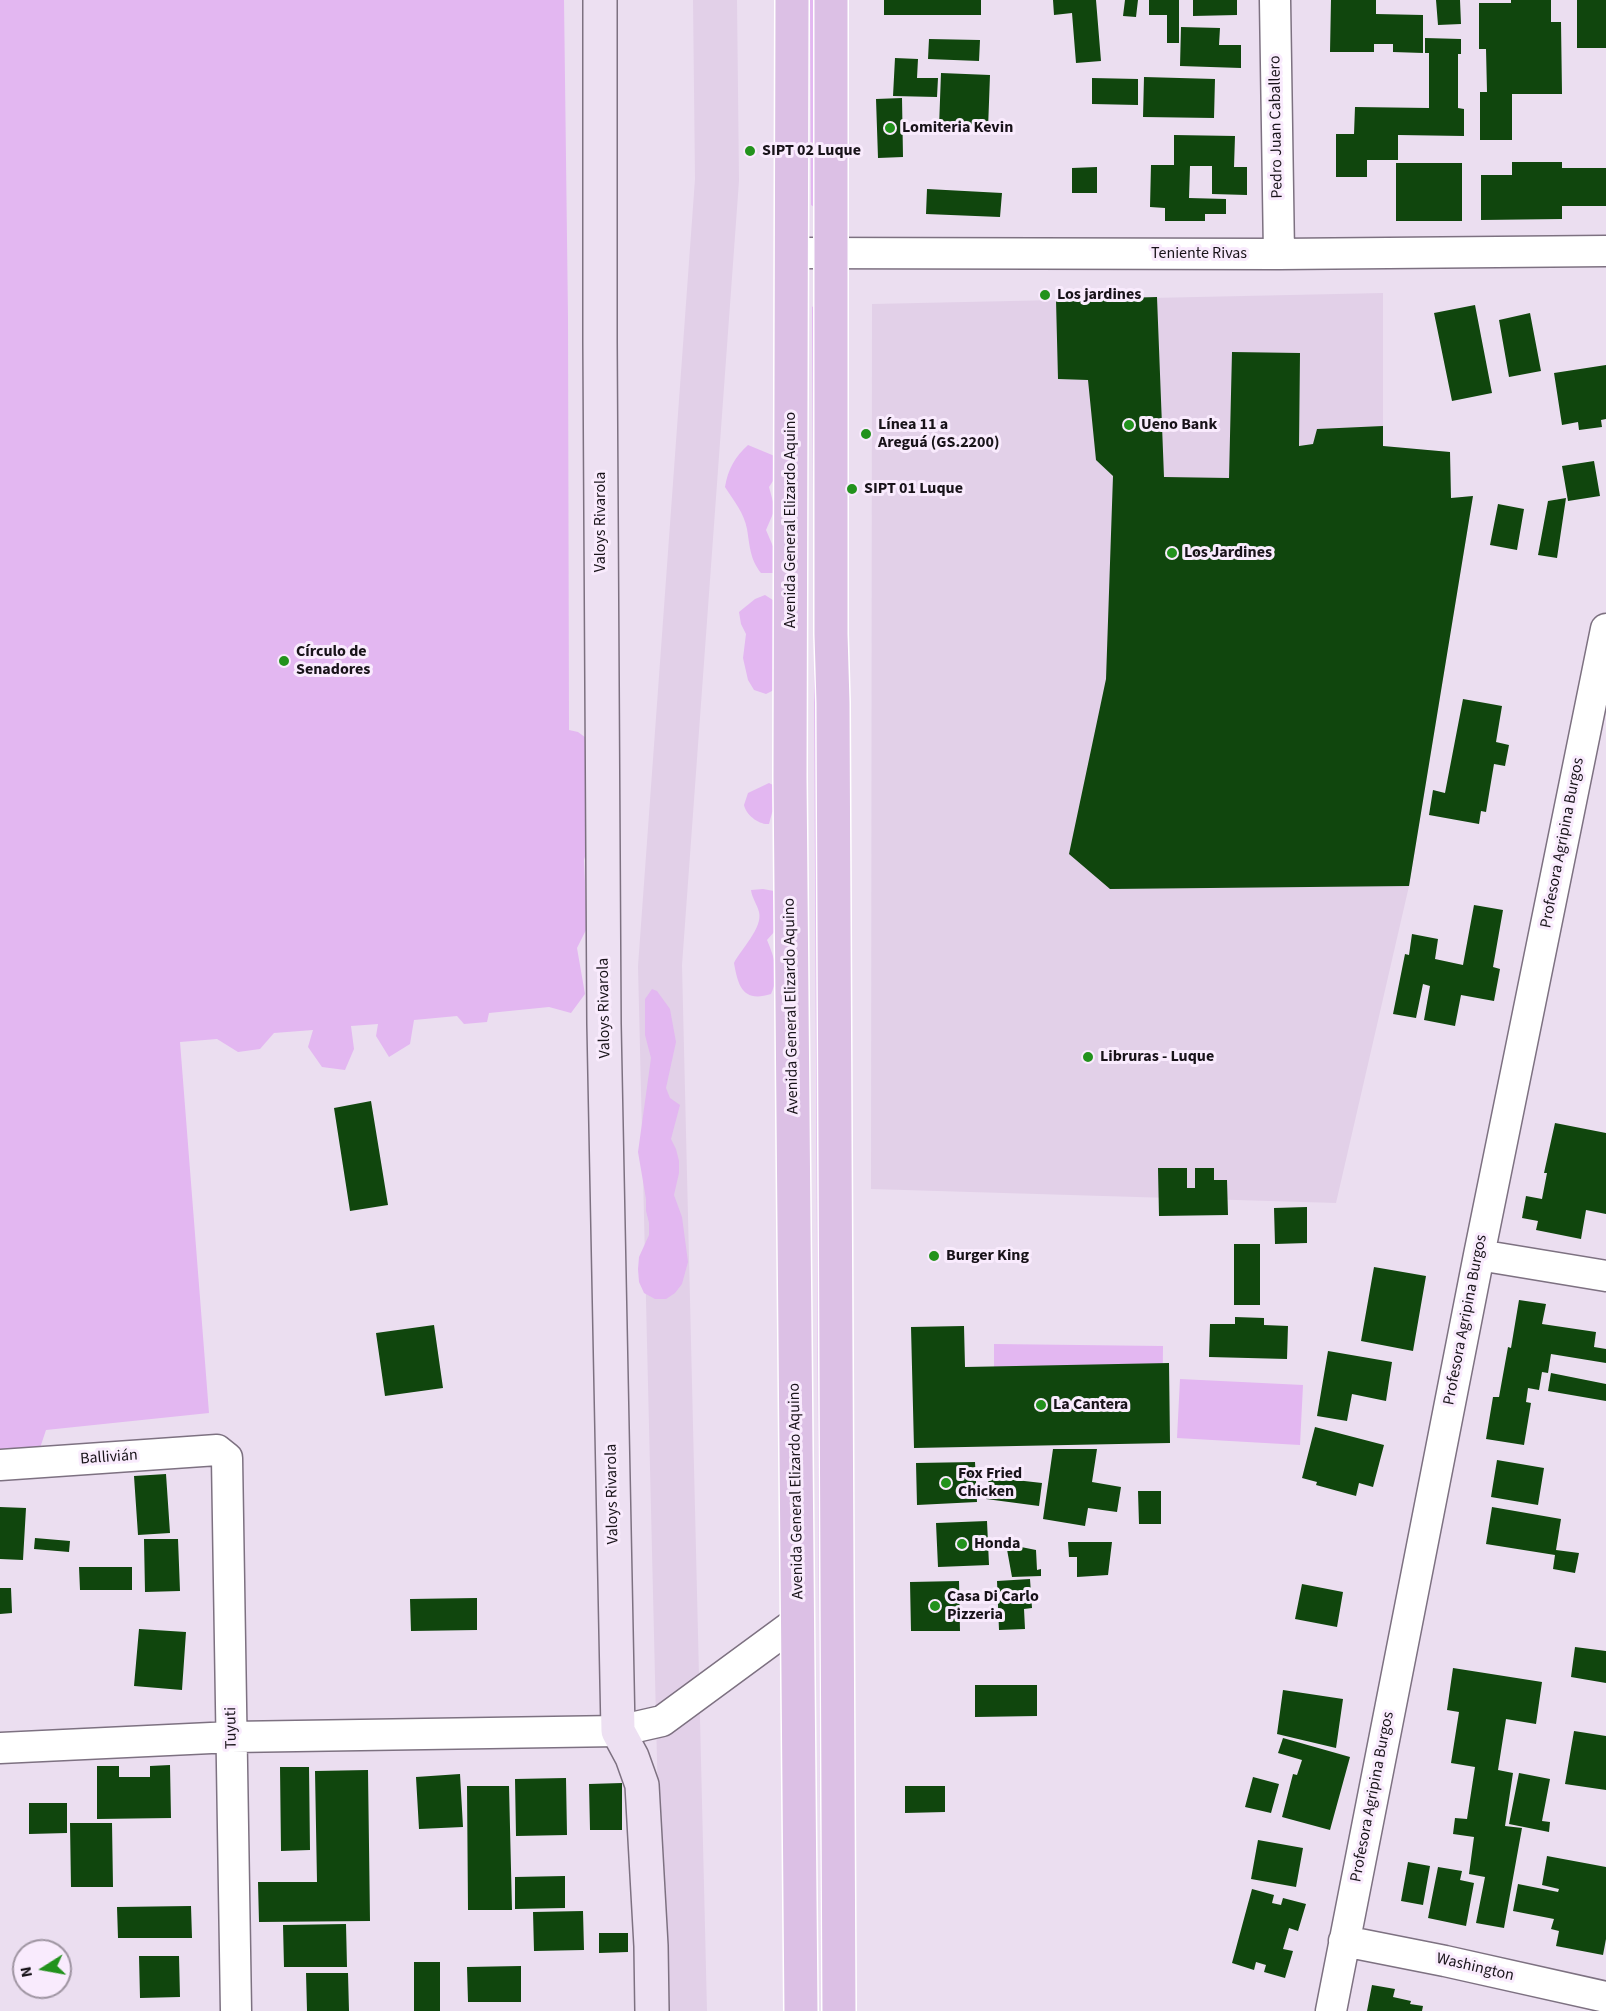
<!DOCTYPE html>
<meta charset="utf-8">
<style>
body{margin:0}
#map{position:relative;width:1606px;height:2011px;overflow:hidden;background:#ebdef0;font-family:"Source Sans 3",sans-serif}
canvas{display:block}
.north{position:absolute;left:12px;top:1939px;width:60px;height:60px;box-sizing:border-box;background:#f9ebfd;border:2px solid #9f95a2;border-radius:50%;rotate:259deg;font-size:16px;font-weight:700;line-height:24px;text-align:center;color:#181319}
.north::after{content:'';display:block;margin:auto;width:21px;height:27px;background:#22921c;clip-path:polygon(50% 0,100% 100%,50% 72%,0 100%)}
</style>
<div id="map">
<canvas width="1606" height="2011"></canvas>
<div class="north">N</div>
</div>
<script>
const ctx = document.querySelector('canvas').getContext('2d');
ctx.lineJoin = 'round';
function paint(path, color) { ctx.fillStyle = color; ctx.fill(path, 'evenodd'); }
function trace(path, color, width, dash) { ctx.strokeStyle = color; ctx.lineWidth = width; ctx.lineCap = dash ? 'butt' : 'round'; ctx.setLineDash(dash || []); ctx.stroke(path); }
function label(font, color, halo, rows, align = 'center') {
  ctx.font = font + ' "Source Sans 3",sans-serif'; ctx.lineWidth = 6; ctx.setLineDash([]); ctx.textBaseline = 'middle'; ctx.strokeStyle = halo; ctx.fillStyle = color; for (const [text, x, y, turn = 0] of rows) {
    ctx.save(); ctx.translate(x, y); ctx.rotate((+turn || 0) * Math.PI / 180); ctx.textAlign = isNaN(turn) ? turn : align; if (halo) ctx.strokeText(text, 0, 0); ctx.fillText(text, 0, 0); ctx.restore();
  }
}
const built = new Path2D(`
 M693,0h44l2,181 -57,784 25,1046h-44l-25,-1045 57,-787z
 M1383,293v153l67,6 1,46 22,-2 -64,390 -73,317 -465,-14 1,-885z`);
const green = new Path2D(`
 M0,0h564l4,318 1,412 9,2 19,14 -6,91 -7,23 3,68 -10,20 8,46 -14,19 -22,-6 -60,6 -2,9 -23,2 -7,-8 -43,4 -4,24 -21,13 -13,-21 2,-12 -27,2 3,23 -9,21 -23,-3 -14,-20 5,-17 -39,3 -14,16 -22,3 -21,-13 -37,3 29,371 -163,17 -7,21 -39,9z
 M810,0h5l-1,207 -3,-2z
 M815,305l11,1706h-5l-9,-1704z
 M748,445l29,12 -2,21 -6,9 6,22 -9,21 9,21 -2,22h-12c-11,-14 -11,-26 -14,-44 -3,-16 -13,-28 -22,-42 3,-18 10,-30 23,-42z
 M765,595l11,7 -3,44 3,11v32l-10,5 -12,-4 -6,-10 -5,-22 3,-24 -5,-10 -2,-12 16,-13z
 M769,783l6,3v22l-3,5 -3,11c-10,1 -23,-9 -25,-19l4,-12z
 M763,889l11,2 9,7 -8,33 -8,9c8,19 13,35 4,54 -28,9 -33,-8 -37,-31 7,-14 29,-35 25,-51 -2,-8 -7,-14 -8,-22z
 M652,989l5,2 13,18 6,33 -10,46 4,10 10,7 -9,34 5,10 3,12v12l-5,22 8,22 6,45 -6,22 -7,9 -9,6h-11l-11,-6 -5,-11 -1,-13 1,-12 10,-22v-12l-3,-12v-12l-8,-47 13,-94 -6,-23v-36z
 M994,1344l169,2 -1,91 -168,-2z
 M1180,1379l123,6 -3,60 -123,-7z`);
const building = new Path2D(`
 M884,0h97v15h-97z
 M1053,0h43l5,61 -25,2 -4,-50 -18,2z
 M1125,0h13l-2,17 -13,-1z
 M1149,0h30v43h-12v-28h-18z
 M1193,0h44v15l-44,1z
 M1331,0h45v14l47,1v38l-30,-1v-8h-19v8h-44z
 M1436,0h24l1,24 -23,1z
 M1511,0h40v22h10l1,72h-50v46h-32v-48h7l-1,-43h-7v-46h32z
 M1577,0h29v48h-29z
 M1181,27l39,1 -1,17h22v23l-61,-2z
 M1425,38l36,1v15h-3v54l6,1v27l-66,-1v25h-31v17h-31v-43h18l1,-27 74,1v-55h-4z
 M929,39l51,1 -1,21 -51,-2z
 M895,58l23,1 -1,19h21l-1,19 -44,-1z
 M941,73l49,2 -2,54 -49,-2z
 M1144,77l71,2 -1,39 -71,-1z
 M1092,78l46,1v26l-46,-1z
 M902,98l1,59 -25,1 -2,-59z
 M1174,135l61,1 -1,31h13v28l-35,-1v-28h-22l-1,32 37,1v15h-21v7h-40v-13l-15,-1 1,-42h23z
 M1512,162h50v6h44v38h-44v13l-81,1v-45h31z
 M1396,163h66v58h-66z
 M1097,167v26h-25v-25z
 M927,189l75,4 -2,24 -74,-3z
 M1157,297l7,180 65,1 3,-126 68,1 -1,93 14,-2 4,-15 66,-3v20l67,6 1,46 22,-2 -64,390 -299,3 -41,-35 37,-175 7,-203 -17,-16 -8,-80 -30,-1 -2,-79z
 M1475,305l17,88 -40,8 -18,-88z
 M1530,313l11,58 -32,6 -10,-57z
 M1606,365v54l-5,1 1,7 -23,3 -1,-8 -16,3 -8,-52z
 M1594,461l6,35 -32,5 -6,-35z
 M1566,498l-9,60 -19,-3 10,-54z
 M1498,504l26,5 -7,41 -27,-5z
 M1463,699l39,7 -6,36 13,3 -4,21 -11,-2 -8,48 -5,-1 -2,13 -50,-9 4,-25 12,3z
 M1474,905l29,5 -10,57 7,2 -6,32 -33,-6 -6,31 -31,-6 6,-34 -7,-2 -7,34 -23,-4 12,-60 4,1 3,-21 26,5 -3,20 28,6z
 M371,1101l17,104 -38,6 -16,-103z
 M1555,1123l51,10v81l-20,-4 -5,29 -45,-9 2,-9 -16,-3 4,-22 16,3 5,-26h-3z
 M1158,1168h29v20h8v-20h19v12h13l1,35 -69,1z
 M1307,1207v36l-32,1 -1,-36z
 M1234,1244h26v61h-26z
 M1374,1267l52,9 -13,75 -52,-10z
 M1519,1300l27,4 -4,20 54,8 -2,15 12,2v14l-55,-9 -3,19 -6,-1 -3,18 -11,-2 -2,14 5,1 -7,42 -38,-6 7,-42h6l9,-50 3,1z
 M1235,1317l29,1v7l24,1 -1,33 -78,-2 1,-33h25z
 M434,1325l9,63 -58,8 -9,-63z
 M964,1326l1,41 204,-4 1,80 -256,5 -3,-121z
 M1328,1351l64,11 -6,39 -34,-7 -5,27 -30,-5z
 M1551,1373l55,11v17l-58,-10z
 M1315,1427l69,18 -11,42 -14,-4 -3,13 -40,-11 1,-3 -15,-4z
 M1053,1449h44l-5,33 29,5 -4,25 -29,-4 -3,18 -42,-7z
 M1497,1460l47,8 -6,37 -47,-8z
 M975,1462l2,40 -60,3 -1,-42z
 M166,1474l4,59 -32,2 -4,-59z
 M989,1477l53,6 -3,23 -53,-7z
 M1138,1491h23v33h-22z
 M0,1507l26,1 -3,52 -23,-1z
 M1492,1507l69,12 -5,31 23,3 -4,20 -22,-4 2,-14 -69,-11z
 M987,1521l2,44 -51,2 -2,-44z
 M35,1538l35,3 -1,11 -35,-3z
 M144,1539h34l2,52 -35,1z
 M1068,1542h44l-4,33 -31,2v-20h-8z
 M1006,1544l30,6 1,20 4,-1v7l-29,1z
 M79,1567h53v23h-52z
 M1030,1579l2,29 -8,1 1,20 -26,1 -2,-49z
 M959,1581l1,50h-49l-1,-49z
 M1302,1584l41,8 -6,35 -42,-8z
 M0,1588h11l1,25 -12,1z
 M477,1598v32l-66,1 -1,-32z
 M139,1629l47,3 -4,58 -48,-4z
 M1575,1647l31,4v32l-35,-6z
 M1453,1668l89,14 -6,42 -30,-5 -8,51 15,3 -8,53 17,2 -18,100 -28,-5 9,-46 -16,-3 5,-37 -21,-3 2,-16 12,1 8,-52 -24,-4 8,-51 -12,-2z
 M975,1685h62v31l-62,1z
 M1283,1690l60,9 -7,49 -59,-14z
 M1574,1731l32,5v54l-41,-6z
 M1283,1738l67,19 -20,73 -48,-13 11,-43 4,1 5,-15 -24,-7z
 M170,1765l1,53 -74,1v-53h22v11h31v-11z
 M280,1767h29l1,83 -29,1z
 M368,1770l2,151 -111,1 -1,-40h59l-2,-111z
 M1519,1773l31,6 -8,42 8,1 -1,10 -40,-8z
 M460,1774l3,53 -44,2 -3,-52z
 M1253,1777l26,7 -8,29 -26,-6z
 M566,1778l1,57 -51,1 -1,-57z
 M622,1783v47h-32l-1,-46z
 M467,1786h42l3,124h-44z
 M905,1786h40v26l-40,1z
 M29,1803h38v30l-38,1z
 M70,1823h42l1,64h-42z
 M1258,1840l45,8 -7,39 -45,-8z
 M1547,1856l59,11v72l-3,16 -47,-9 3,-15 -8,-2 3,-10 -41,-8 5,-27 40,8 1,-3 -17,-4z
 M1408,1862l22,4 -7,39 -22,-4z
 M1438,1867l24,4 -2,9 14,3 -8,43 -38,-8z
 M565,1876v32l-50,1v-32z
 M1252,1889l22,6 -2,8 9,2 2,-7 23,6 -8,27 -9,-3 -6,21 10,2 -8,27 -21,-6 2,-7 -10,-3 -2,8 -22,-7z
 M191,1906l1,32h-74l-1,-31z
 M583,1911l1,39 -50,1 -1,-39z
 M346,1924l1,43h-63l-1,-42z
 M599,1933h29v19l-29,1z
 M139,1956h40l1,41 -40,1z
 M414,1962h26v49h-26z
 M521,1966v36h-53l-1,-35z
 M306,1973h42l1,38h-42z
 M1372,1985l23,4 -2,8 18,4 -1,3 13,2 -1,5h-55z`);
const street = new Path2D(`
 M1275,0l4,254
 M792,253l487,1 327,-3
 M1479,1255l127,21
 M0,1465l217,-15 10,8 9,553
 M0,1748l232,-11 386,-6 44,-10 136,-100
 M1344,1941l101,20 161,36
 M1331,2011l148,-756 127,-626`);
const secondary = new Path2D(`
 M600,0v342l4,682 14,707 14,26 10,28 9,161 1,65`);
const primary = new Path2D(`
 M792,0l-2,776 11,1235
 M831,0v634l2,69 6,1308`);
const markers = [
 [890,128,6,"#22921c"],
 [750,151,6,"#22921c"],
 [1045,295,6,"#22921c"],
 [1129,425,6,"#22921c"],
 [866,434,6,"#22921c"],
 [852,489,6,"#22921c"],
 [1172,553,6,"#22921c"],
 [284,661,6,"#22921c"],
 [1088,1057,6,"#22921c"],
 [934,1256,6,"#22921c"],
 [1041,1405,6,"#22921c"],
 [946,1483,6,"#22921c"],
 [962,1544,6,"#22921c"],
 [935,1606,6,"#22921c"]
];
const streetNames = [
 ["Pedro Juan Caballero",1277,127,-91],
 ["Teniente Rivas",1199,254],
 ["Avenida General Elizardo Aquino",791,520,-90],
 ["Valoys Rivarola",601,522,-90],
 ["Profesora Agripina Burgos",1563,843,-79],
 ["Avenida General Elizardo Aquino",792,1006,-91],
 ["Valoys Rivarola",605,1008,-91],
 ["Profesora Agripina Burgos",1466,1320,-79],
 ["Ballivián",109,1458,-4],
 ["Avenida General Elizardo Aquino",797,1491,-91],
 ["Valoys Rivarola",613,1494,-91],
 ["Tuyuti",232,1728,-91],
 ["Profesora Agripina Burgos",1373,1797,-79],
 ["Washington",1475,1968,13]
];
const poiNames = [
 ["Lomiteria Kevin",902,128],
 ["SIPT 02 Luque",762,151],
 ["Los jardines",1057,295],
 ["Línea 11 a",878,425],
 ["Areguá (GS.2200)",878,443],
 ["Ueno Bank",1141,425],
 ["SIPT 01 Luque",864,489],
 ["Los Jardines",1184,553],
 ["Círculo de",296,652],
 ["Senadores",296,670],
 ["Libruras - Luque",1100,1057],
 ["Burger King",946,1256],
 ["La Cantera",1053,1405],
 ["Fox Fried",958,1474],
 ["Chicken",958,1492],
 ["Honda",974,1544],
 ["Casa Di Carlo",947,1597],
 ["Pizzeria",947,1615]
];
paint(built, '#e2d0e8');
paint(green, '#e3b7f1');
paint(building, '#10460d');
trace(street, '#7d7181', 33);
trace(secondary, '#7d7181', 36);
trace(primary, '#fff', 36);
trace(street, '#fff', 30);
trace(secondary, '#ede0f2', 33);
trace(primary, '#dcc0e5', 33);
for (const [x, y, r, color] of markers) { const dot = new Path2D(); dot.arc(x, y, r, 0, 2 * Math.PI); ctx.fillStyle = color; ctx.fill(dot); trace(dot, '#f9ebfd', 2); }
label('16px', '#181319', '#f9ebfd', streetNames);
label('bold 16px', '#181319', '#f9ebfd', poiNames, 'left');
</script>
